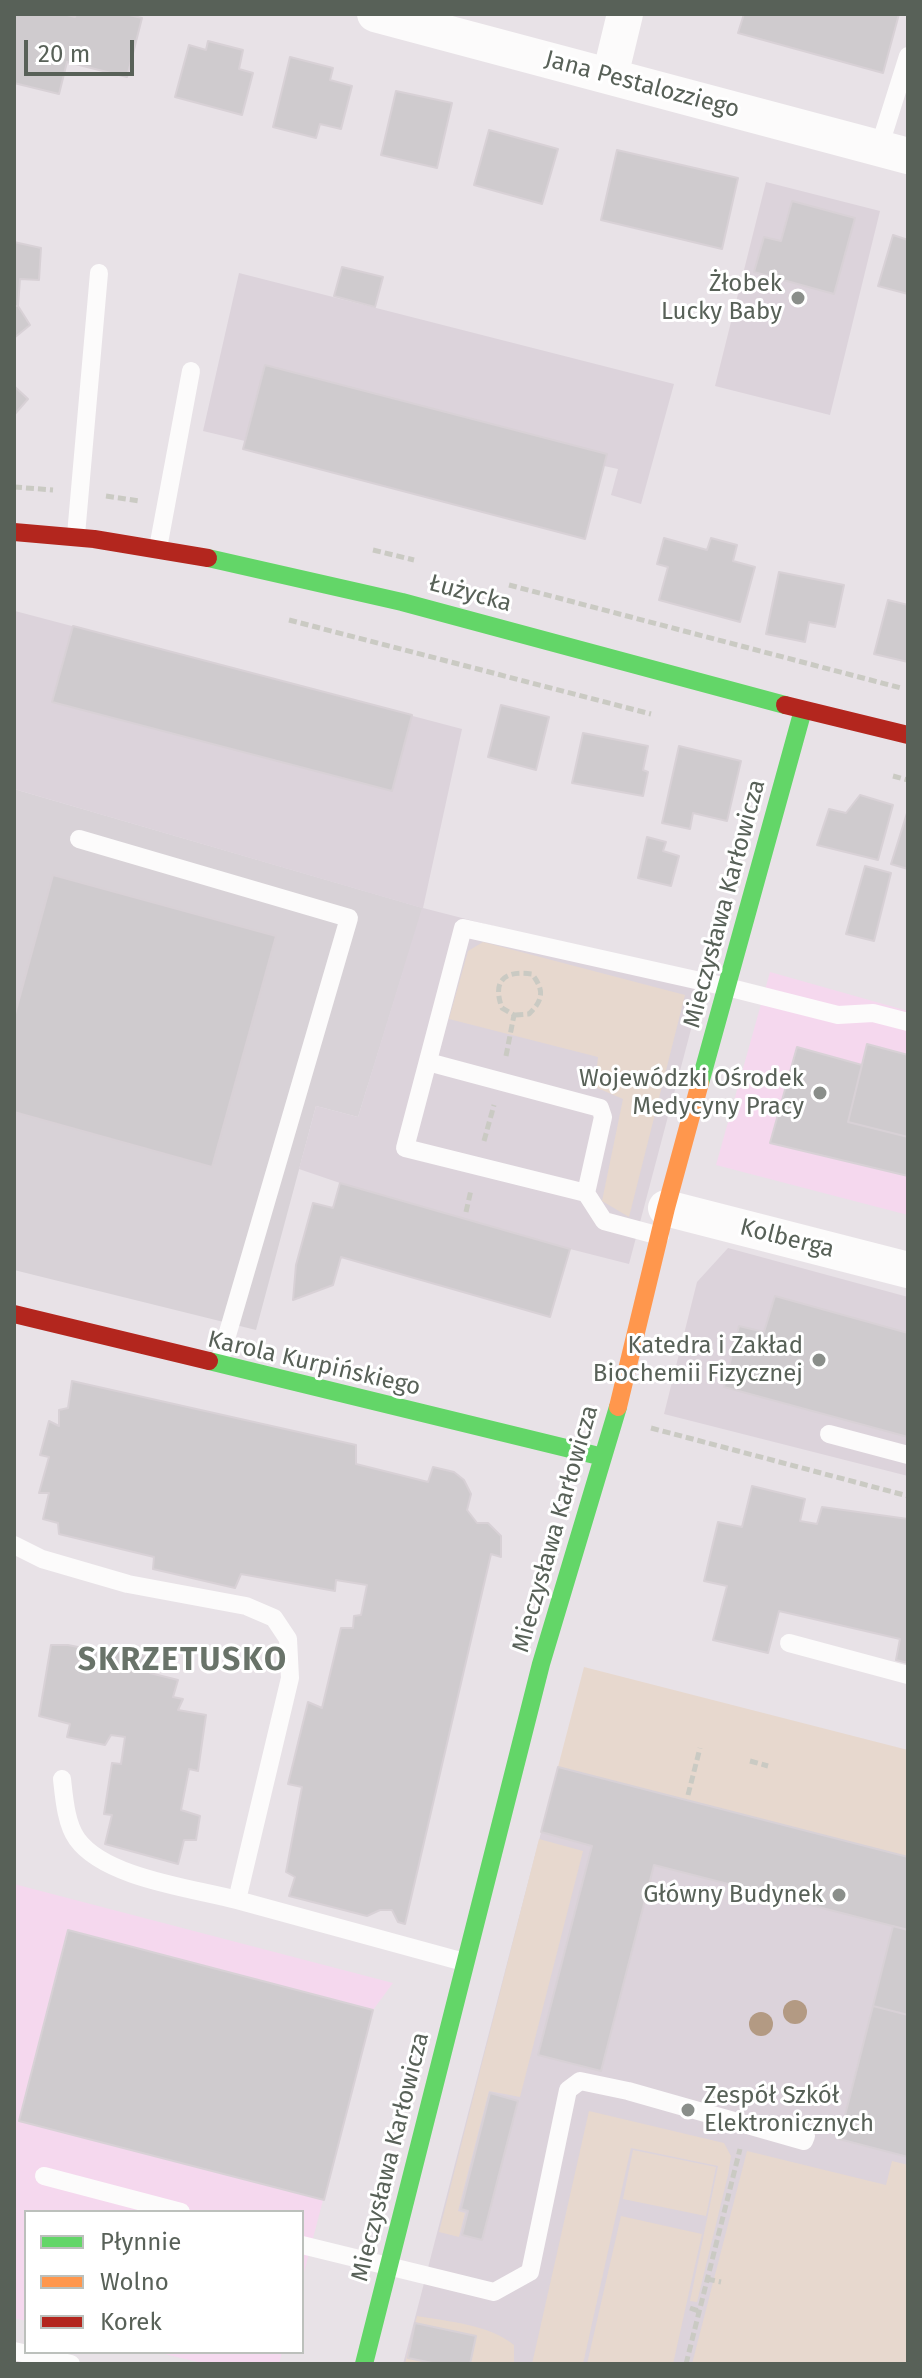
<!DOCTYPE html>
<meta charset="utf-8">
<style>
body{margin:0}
#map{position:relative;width:922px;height:2378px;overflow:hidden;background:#e8e2e7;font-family:"Fira Sans",sans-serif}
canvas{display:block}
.frame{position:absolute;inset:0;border:16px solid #586158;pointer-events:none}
.legend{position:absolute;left:24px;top:2210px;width:280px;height:144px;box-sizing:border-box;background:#fff;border:2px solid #bcc0bc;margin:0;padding:10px 14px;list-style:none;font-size:24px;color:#586158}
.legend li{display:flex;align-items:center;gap:16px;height:40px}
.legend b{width:40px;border:2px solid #bcc0bc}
.scale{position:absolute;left:24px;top:40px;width:110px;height:36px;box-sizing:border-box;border:4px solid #586158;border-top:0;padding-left:10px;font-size:24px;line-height:28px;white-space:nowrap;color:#586158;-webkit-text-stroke:6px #fff;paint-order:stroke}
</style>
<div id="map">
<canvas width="922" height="2378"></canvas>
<div class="frame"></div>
<ul class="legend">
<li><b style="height:10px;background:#63d668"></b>Płynnie</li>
<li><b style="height:10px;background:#ff974d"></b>Wolno</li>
<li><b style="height:10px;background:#b3261e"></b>Korek</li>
</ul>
<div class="scale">20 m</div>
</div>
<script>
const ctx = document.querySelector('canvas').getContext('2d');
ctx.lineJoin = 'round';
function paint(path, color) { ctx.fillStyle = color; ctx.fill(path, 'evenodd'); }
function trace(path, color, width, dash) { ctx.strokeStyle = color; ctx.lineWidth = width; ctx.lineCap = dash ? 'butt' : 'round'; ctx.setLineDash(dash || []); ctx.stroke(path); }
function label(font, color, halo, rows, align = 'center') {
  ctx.font = font + ' "Fira Sans",sans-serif'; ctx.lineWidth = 6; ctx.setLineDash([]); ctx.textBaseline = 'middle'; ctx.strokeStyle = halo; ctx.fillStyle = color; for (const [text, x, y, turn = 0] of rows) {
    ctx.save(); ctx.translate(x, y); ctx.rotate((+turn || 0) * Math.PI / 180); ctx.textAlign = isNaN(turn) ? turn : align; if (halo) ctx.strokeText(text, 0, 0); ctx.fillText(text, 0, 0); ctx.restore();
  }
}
const commercial = new Path2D(`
 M770,972l138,39v204l-192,-50z
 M14,1884l379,99 -20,27 -71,270v-68h-276v109l-12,-3z
 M156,2352h126l-3,12h-73z`);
const industrial = new Path2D(`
 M14,789l409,119 -65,209 -42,-11 -60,224 -242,-60z`);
const education = new Path2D(`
 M766,182l114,29 -50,204 -115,-29z
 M239,273l435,111 -33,120 -30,-9 7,-26 -14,-3 -19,73 -342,-90 2,-8 -42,-10z
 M15,611l447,118 -39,179 281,72 -75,284 -59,-15 -20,68 -209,-60 -8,28 -40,15 3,-35 17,-62 20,5 7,-25 -41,-14 17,-63 42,11 64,-209 -408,-119z
 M728,1248l180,49v179l-244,-62 33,-132z
 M558,1767l350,90v507h-505z`);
const green = new Path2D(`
 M483,942l202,53 -56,222 -27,-16 21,-102 -28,-12 3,-30 -149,-38 19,-68z
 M584,1667l324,83v107l-350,-90z
 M539,1839l44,12 -63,246 -31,-6 -31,120 7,2 -6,24 -20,-5z
 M589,2111l135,32 7,13 -3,19 -31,127 -7,-1 28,-135 -87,-18 -48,216h-51z
 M633,2150l83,17 -10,49 -83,-17z
 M747,2151l139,34 6,-24 16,4v199h-216z
 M621,2216l81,18 -29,130h-86z
 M417,2316c33,6 71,8 97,29v19h-109z`);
const building = new Path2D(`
 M14,14h50l11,3 1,-3h49l17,4 -15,59 -60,-15 -8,32 -45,-11z
 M744,14h155l-16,59 -145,-40z
 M208,41l35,9 -4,19 14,4 -11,42 -67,-18 14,-52 17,5z
 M290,57l43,11 -3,12 22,6 -11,43 -21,-5 -4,14 -43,-11z
 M396,91l56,12 -15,65 -56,-13z
 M489,130l69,19 -16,55 -68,-19z
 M617,150l121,28 -16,71 -121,-29z
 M792,201l63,17 -21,76 -80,-22 10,-35 17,4z
 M893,235l15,5v54l-30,-8z
 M14,242l27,6 -2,32 -19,-1 -2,27h-4z
 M342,267l41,10 -8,30 -41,-11z
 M14,306h4l12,19 -16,13z
 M265,365l342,89 -22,85 -342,-90z
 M14,386l14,13 -14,16z
 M664,538l43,12 4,-12 26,7 -4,16 22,6 -15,55 -81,-22 9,-33 -11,-3z
 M779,572l65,13 -9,42 -26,-5 -4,20 -39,-8z
 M888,600l20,5v57l-34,-8z
 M73,626l339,89 -20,76 -340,-89z
 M501,705l48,12 -13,53 -48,-13z
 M583,733l65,13 -5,24 5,2 -5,24 -71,-13z
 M679,746l62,15 -14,60 -34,-8 -3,16 -28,-6z
 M860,795l33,10 -15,55 -61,-15 12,-36 17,4z
 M907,813h1v56l-17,-5z
 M647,837l19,5 -3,9 16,5 -8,30 -33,-8z
 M865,866l26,7 -17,68 -28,-7z
 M53,875l223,61 -64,231 -198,-55v-94z
 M867,1044l41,11v82l-60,-15z
 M797,1047l65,18 -14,57 60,15v39l-138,-33z
 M340,1183l230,66 -20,68 -209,-60 -8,28 -40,15 3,-35 17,-62 20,5z
 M775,1296l133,37v104l-184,-50 15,-61 25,6z
 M72,1381l284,64v19l72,18 5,-15 21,5 10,8 7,14 -4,16 10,13h11l13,13v21l-10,-3 -86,370 -7,-2 -6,-12h-12l-13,6 -78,-20 6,-19 -9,-5 16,-85 -14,-3 20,-82 14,6 19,-80h12l1,-12 7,-1 6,-30 -31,-5 -1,11 -94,-17 -6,14 -82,-19 1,-12 -95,-23 -1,-11 -15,-4 6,-26h-10l10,-36 -9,-2 9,-34 10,5v-16l9,-2z
 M752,1486l53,13 -5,22 17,3 5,-17 86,12v144l-12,-3 4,-21 -121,-28 -11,42 -55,-13 14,-54 -23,-5 14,-59 24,5z
 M51,1645h17l45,9 5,-8 32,12v15l28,7 -5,17 10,2 -5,11 28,5 -8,56 -9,-2 -8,41 19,6 -4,24h-12l-6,24 -73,-20 7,-29 -8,-1 8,-51 9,1 4,-27 -14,-2 -6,10 -38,-8 3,-13 -31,-8z
 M558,1767l350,90v73l-254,-65 -53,206 -63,-16 54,-209 -51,-14z
 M893,1926l15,4v85l-35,-9z
 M68,1930l305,80 -49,190 -305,-79z
 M873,2006l35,9v142l-69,-18z
 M490,2093l28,8 -36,139 -20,-5 6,-24 -7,-2z
 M415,2323l61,13 -6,28h-33l-29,-6z`);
const path = new Path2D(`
 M14,487l39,3
 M106,496l34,5
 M373,550l41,10
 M509,585l392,103
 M289,620l362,94
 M893,776l15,4
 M506,1056l8,-41 -12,-7c-10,-27 2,-38 30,-34 12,16 12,25 -3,40l-15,1
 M484,1141l10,-36
 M466,1212l5,-22
 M651,1428l257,68
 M750,1761l18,5
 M688,1795l12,-47
 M707,2279l14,3
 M690,2308l9,3
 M686,2364l54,-215`);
const lane = new Path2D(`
 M879,148l29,-92
 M76,535l23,-262
 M158,548l33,-177
 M79,839l270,79 -130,445
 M428,1062l172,46 3,9 -17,76
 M660,1236l-56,-15 -18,-28 -181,-45 58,-220 264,59 111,28 35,-2 35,9
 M829,1434l79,21
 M14,1545l28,14 86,25 118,22 28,12 14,21 2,39 -53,222 227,62
 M789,1643l119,32
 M62,1779c2,18 4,45 15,60 28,39 114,49 160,61
 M44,2176l137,36
 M302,2245l192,47 36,-20 38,-182 12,-9 48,10 176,50 2,-5
 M14,2351l57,13`);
const street = new Path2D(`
 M375,14l533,142
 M610,76l15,-62
 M666,1208l242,62`);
const fast = new Path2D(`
 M208,558l194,44 383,103
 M700,1083l103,-373
 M209,1361l394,96
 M364,2364l177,-700 77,-257`);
const slow = new Path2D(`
 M618,1407l48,-199 34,-125`);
const jam = new Path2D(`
 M14,532l80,7 114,19
 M785,705l123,30
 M14,1314l195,47`);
const trees = [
 [795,2012],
 [761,2024]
];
const markers = [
 [798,298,8,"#8a8e8a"],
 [820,1093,8,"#8a8e8a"],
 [819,1360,8,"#8a8e8a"],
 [839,1895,8,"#8a8e8a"],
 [688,2110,8,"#8a8e8a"]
];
const streetNames = [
 ["Jana Pestalozziego",642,85,15],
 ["Łużycka",470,594,15],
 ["Mieczysława Karłowicza",725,904,-75],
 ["Kolberga",787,1239,14],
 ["Karola Kurpińskiego",314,1364,13],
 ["Mieczysława Karłowicza",556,1529,-74],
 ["Mieczysława Karłowicza",391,2157,-76]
];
const poiNames = [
 ["Żłobek",782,284],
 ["Lucky Baby",782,312],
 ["Wojewódzki Ośrodek",804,1079],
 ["Medycyny Pracy",804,1107],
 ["Katedra i Zakład",803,1346],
 ["Biochemii Fizycznej",803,1374],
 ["Główny Budynek",823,1895],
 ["Zespół Szkół",704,2096,"left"],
 ["Elektronicznych",704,2124,"left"]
];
const districtNames = [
 ["SKRZETUSKO",183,1661]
];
paint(commercial, '#f5d8ee');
paint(industrial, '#d8d2d7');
paint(education, '#dcd3db');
paint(green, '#e7d8ce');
paint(building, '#cfcbce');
trace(building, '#d8d1d6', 2);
trace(path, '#cacac3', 5, [8, 4]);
trace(lane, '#fcfbfb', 18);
trace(street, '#fcfbfb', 36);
trace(fast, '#63d668', 18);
trace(slow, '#ff974d', 18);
trace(jam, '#b3261e', 18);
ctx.fillStyle = '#b39a83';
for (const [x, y] of trees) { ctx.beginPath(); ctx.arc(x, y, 12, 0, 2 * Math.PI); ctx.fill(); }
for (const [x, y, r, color] of markers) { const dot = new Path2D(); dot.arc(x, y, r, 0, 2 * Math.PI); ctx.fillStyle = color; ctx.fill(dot); trace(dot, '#fff', 3); }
label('24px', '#586158', '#fff', streetNames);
label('24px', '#586158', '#fff', poiNames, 'right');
ctx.letterSpacing = '2px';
label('bold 32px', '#697369', '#fff', districtNames);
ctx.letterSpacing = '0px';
</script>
